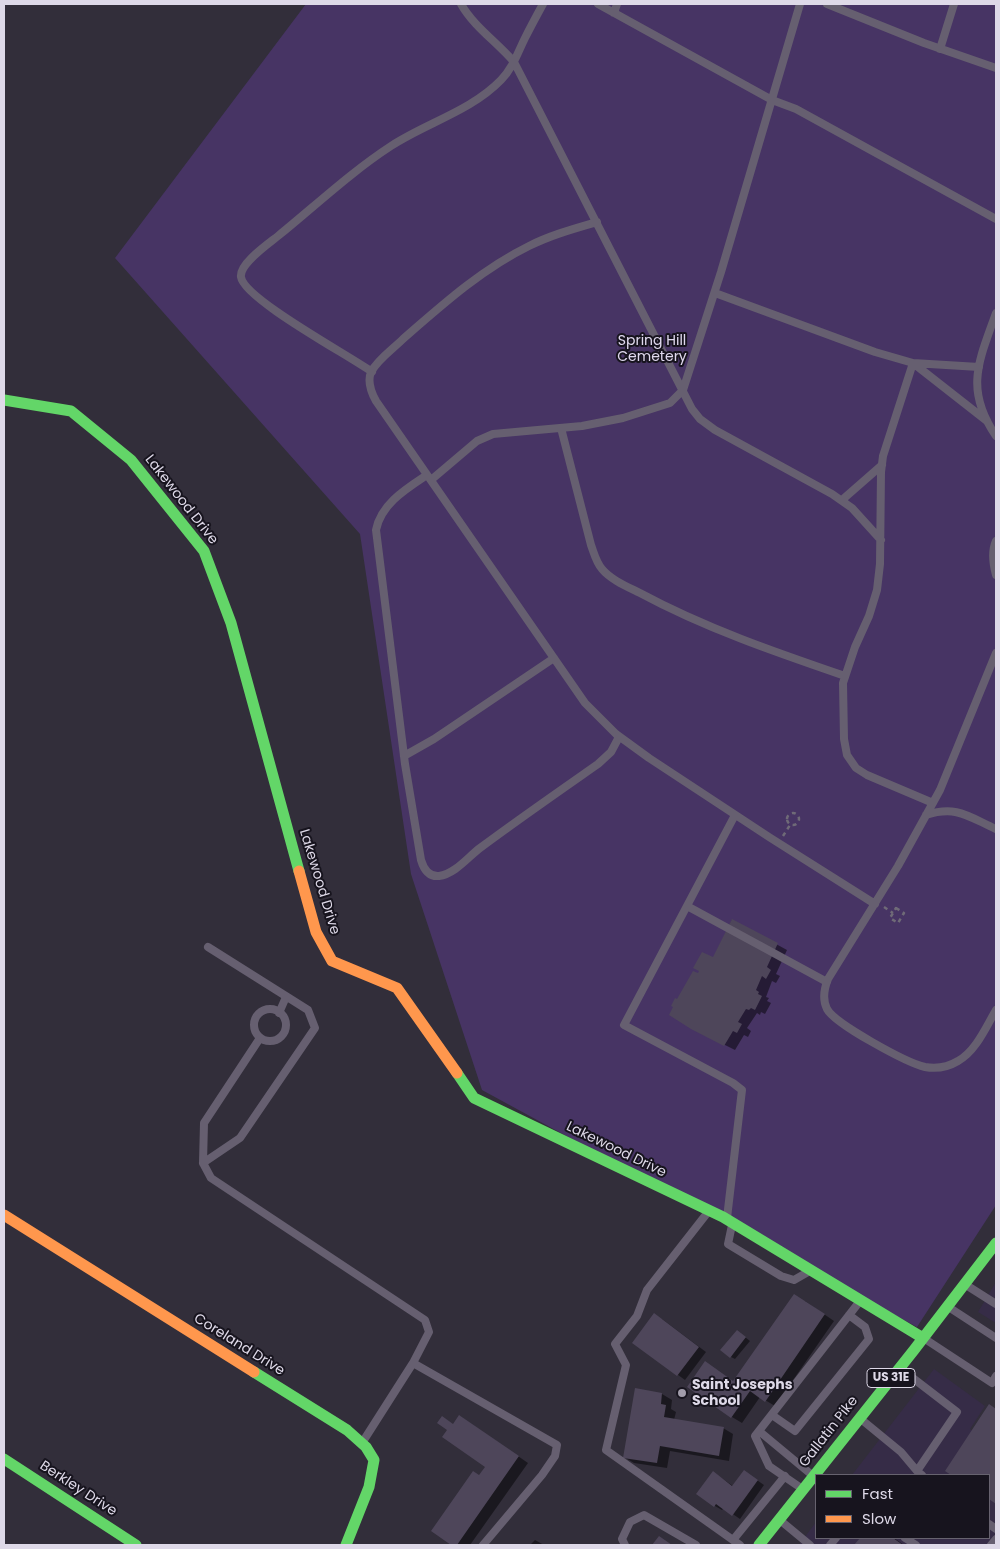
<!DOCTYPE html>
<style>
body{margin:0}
#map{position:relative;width:1000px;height:1549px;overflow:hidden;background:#322e3a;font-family:Poppins,sans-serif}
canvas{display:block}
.frame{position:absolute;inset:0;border:5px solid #ded9e8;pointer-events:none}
.legend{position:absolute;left:815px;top:1474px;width:175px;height:65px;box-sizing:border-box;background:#17141e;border:1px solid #67636f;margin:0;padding:6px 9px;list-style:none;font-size:15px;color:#ded9e8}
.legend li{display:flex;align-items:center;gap:10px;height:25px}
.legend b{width:25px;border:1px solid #67636f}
</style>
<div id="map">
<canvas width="1000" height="1549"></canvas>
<div class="frame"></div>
<ul class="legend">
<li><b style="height:6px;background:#63d668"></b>Fast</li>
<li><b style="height:6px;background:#ff974d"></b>Slow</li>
</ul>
</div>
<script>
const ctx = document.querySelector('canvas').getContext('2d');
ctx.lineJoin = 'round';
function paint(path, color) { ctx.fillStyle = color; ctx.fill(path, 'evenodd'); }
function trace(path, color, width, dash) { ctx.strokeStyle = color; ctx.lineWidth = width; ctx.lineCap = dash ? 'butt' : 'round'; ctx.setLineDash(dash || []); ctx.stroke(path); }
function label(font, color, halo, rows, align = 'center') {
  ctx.font = font + ' Poppins,sans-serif'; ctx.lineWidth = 4; ctx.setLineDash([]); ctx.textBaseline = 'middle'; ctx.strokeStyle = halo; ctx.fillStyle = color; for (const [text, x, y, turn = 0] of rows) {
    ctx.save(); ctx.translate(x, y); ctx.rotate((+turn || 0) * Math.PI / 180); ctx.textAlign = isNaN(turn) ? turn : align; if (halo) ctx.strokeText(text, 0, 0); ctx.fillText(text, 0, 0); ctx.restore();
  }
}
const built = new Path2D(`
 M996,1282v41l-18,-11z
 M934,1369l51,37 -15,23 26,17v99h-197l17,-23v16h173v-63h-137z`);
const green = new Path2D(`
 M306,4h690v1201l-79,122 -435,-237 -71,-216 -51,-340 -245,-276z`);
const shadow = new Path2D(`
 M732,920l55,30 -11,24 4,2 -4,7 -4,-2 -6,16 3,1 -2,3 4,2 -6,11 -4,-2 -1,3 -3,-2 -10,15 4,3 -3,6 -4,-2 -9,15 -32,-16 -25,-33 35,-42z
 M805,1301l29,20 -59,85 -15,-9 -18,26 -10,-6 2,-35z
 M662,1319l44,33 -21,28 -51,-37z
 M741,1334l9,7 -15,18 -4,-2z
 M636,1389l26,5 10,6 -1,9 5,3 -2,8 49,8 10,6 -4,27 -59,-10 -3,17 -33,-5 -10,-6z
 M989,1406l7,4v93l-7,-5v-23h-36l-6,-4z
 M460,1416l68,47 -58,82h-16l-21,-14 53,-64 -37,-37 -7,-12 12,7z
 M751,1476l13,9 -24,34 -16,-11 -2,2 -7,-4 -17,-12 22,-17 13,9z
 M861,1538h33l10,7h-48z
 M535,1540l9,5h-14z`);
const building = new Path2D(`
 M732,919l46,24 -11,24 4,3 -5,9 -4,-3 -6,14 3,2 -1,2 4,2 -7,14 -4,-2 -2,2 -3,-1 -8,13 4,2 -5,9 -4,-2 -9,15 -33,-17 -22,-14 4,-8 -2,-1 4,-8 2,1 16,-28 5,2 1,-2 -6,-3 9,-16 11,5z
 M794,1294l31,20 -60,88 -15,-11 -19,27 -44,-31 18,-26 28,20z
 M654,1313l45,34 -22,29 -45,-33z
 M737,1330l9,7 -16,21 -10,-8z
 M635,1388l27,5 -1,11 5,1 -2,12 60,10 -5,29 -59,-10 -3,17 -34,-5z
 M989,1404l7,5v95l-7,-5v-24h-38l-6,-4z
 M459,1415l60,41 -62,89h-6l-20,-14 42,-60 6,4 6,-8 -43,-30 5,-7 -10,-7 5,-7 11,8z
 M744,1470l14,10 -26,36 -16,-12 -2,3 -18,-13 17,-23 19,15z
 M659,1536l13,9h-20z
 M860,1538h33l10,7h-49z`);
const path = new Path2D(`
 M787 819a6 6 0 1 1 12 0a6 6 0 1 1-12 0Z
 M783,836l7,-11
 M884,907l9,6
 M896,908l8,5 -6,10 -8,-5z`);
const lane = new Path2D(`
 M461,4c13,23 36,38 53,58l178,347 8,10 15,11 117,64 20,14 29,32
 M598,4l174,96 24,9 200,110
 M827,4l97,39 72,25
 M614,13l3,-9
 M940,49l14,-45
 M597,222c-24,7 -46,13 -68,24 -47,23 -87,59 -126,93 -10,10 -25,20 -32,33 -4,10 0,20 5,29l209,302 31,31 33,24 120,79 106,67
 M715,293l160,59 38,11 66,4
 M996,313c-17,48 -32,76 0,123
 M372,372c-22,-16 -128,-73 -131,-95 -2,-13 27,-33 37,-41 37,-30 73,-64 113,-90 35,-23 80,-35 110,-66 12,-12 17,-28 24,-42 6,-12 12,-23 18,-34
 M561,428l30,117c3,8 5,17 11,24 9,11 26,18 38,24 65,35 135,59 205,83
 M427,475c-21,14 -46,29 -51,55l29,234 16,96c3,10 8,17 18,16 16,-2 29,-19 41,-28 39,-29 78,-56 118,-84l13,-12 8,-15
 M431,480l46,-39 16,-7 89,-8 41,-8 47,-15 13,-13 38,-118 79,-268
 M842,500l40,-35
 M996,541c-5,11 -3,23 0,34
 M996,653l-56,137 -42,76 -70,113c-4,10 -6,20 -1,30 8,15 80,54 98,58 11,2 23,0 33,-6 18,-10 28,-34 38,-51
 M404,756l30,-17 120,-81
 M933,803l-66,-28 -11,-7 -9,-13 -3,-16 -1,-56 12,-36 14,-31 8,-26 3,-26 1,-92 2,-16 30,-93 74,58
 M926,815c31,-10 43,2 70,14
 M687,906l140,76
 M208,947l100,63 7,18 -75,110 -37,25 8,15 214,142 4,12 -16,31
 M254 1025a16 16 0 1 1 32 0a16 16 0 1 1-32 0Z
 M279,1013l7,-16
 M203,1163l1,-40 56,-85
 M708,1212l-61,78 -10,26 -22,28 11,21 -20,85 134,95
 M727,1218l15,-128 -9,-7 -109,-58 111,-210
 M732,1225l-4,19 53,32 13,4 14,-8
 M966,1285l30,19
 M950,1308l46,30
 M925,1339l67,44 4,-7
 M901,1369l56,43 -40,59 5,4
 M772,1415l23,16 74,-92 -4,-12 -16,-12
 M862,1420l39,32 16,19
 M759,1431l53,44
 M362,1443l51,-80 144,82 -2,11 -13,19 -59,70
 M801,1488l-32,-22 -14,-30 105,-135
 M781,1521l29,24
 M989,1524l7,5
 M905,1538l11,7
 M733,1540l52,-64
 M625,1545l-3,-6 8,-17 14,-7 52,30
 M830,1545l6,-7
 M991,1545l5,-6`);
const fast = new Path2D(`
 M4,400l67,11 60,49 73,91 27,72 68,248
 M457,1073l17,25 249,119 200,121
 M254,1372l93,58 19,17 8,13 -5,27 -23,58
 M4,1459l132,86
 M759,1545l155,-195 82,-107`);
const slow = new Path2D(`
 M299,871l17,61 16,29 65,27 60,85
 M4,1215l250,157`);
const markers = [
 [682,1393,5,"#a29dab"]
];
const shields = [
 [891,1378,48]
];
const shieldNames = [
 ["US 31E",891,1378]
];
const parkNames = [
 ["Spring Hill",652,341],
 ["Cemetery",652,357]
];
const streetNames = [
 ["Lakewood Drive",181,500,52],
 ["Lakewood Drive",319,882,73],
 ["Lakewood Drive",616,1150,26],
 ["Coreland Drive",239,1345,32],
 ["Gallatin Pike",829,1432,-52],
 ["Berkley Drive",78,1489,33]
];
const poiNames = [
 ["Saint Josephs",692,1385],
 ["School",692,1401]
];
paint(built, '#362c47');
paint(green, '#473464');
paint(shadow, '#0007');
paint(building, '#4e465a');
trace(path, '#6f6a77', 2.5, [4, 4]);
trace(lane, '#665f70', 8);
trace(fast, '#63d668', 11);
trace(slow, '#ff974d', 11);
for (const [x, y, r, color] of markers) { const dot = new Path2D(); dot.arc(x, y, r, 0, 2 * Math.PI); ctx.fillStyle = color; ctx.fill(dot); trace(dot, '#17141e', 2); }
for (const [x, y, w] of shields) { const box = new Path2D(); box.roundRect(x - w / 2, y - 9.5, w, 19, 4); ctx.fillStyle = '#17141e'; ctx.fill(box); trace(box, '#ded9e8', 1); }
label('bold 12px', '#ded9e8', null, shieldNames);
label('14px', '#e0d9ee', '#17141e', parkNames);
label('14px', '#ded9e8', '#17141e', streetNames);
label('bold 14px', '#ded9e8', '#17141e', poiNames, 'left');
</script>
